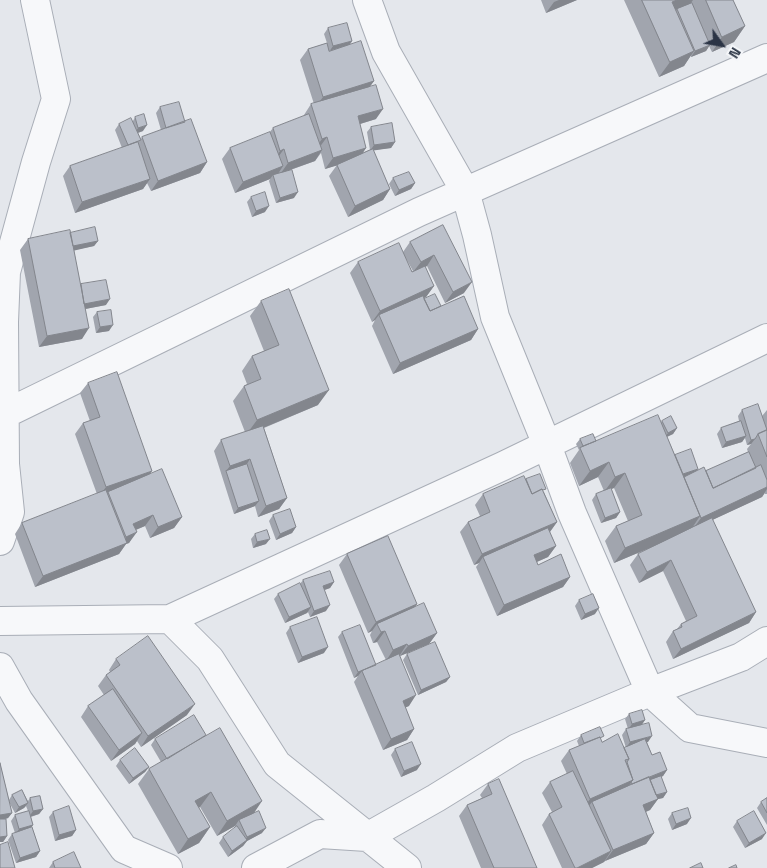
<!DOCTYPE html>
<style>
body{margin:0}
#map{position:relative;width:767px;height:868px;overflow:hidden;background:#e4e7ec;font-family:"Space Grotesk",sans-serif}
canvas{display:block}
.north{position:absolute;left:697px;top:20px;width:50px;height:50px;-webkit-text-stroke:4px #f4f6f9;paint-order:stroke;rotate:122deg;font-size:14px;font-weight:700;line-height:20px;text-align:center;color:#2b3445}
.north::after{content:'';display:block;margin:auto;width:18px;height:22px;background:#2b3445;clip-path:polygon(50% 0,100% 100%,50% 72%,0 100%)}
</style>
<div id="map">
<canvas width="767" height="868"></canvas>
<div class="north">N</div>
</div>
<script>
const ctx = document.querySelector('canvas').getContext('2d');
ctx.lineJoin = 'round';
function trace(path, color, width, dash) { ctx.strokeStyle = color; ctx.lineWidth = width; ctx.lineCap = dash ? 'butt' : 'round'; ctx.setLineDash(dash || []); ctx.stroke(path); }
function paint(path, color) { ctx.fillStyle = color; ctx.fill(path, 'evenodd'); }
const minor = new Path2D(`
 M367,0l19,52 79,139 12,44 18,82 52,128 25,68 78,179 40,36 77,15
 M0,419l5,-5 414,-202 348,-154
 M0,541l10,-29 -5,-48 -1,-142 2,-50 30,-110 20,-63 -21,-99
 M170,619l333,-153 264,-128
 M0,621l170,-2 40,40 67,105 130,104
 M0,667l19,34 105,148 44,19
 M256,868l64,-34 47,3 69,-39 81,-50 133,-56 91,-35 26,-16`);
const wall = new Path2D(`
 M541,0h36l-31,13z
 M624,0h109l12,26 -11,16 -22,10 -3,-6 -3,5 -15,6v-2l-7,11 -25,11z
 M328,28l24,13 -2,4 24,36 -4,5 6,33 -16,5 6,24 -4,5 8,-3 -3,-18 4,-5 24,15 -4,6 -18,2 17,39 -7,11 -35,17 -19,-41 8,-11 -12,4 -4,-16 -6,8 -30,11 9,26 -18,5 -7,-22 1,-2 -35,14 -13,-34 8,-11 39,-15 4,-5 31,-12v-1l7,-11h3l-14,-44 8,-11 19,-6 -3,-9z
 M160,107l25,15 22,40 -7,11 -49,18 -4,-8 -4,6 -68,24 -12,-37 7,-10 52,-18 -7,-18 4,-6 14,-3 2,-4 8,14 -5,2 3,6 1,-2 19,-7 -5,-17z
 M393,178l22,5 -4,6 -16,7 -6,-12z
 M251,197l14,15 -13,5 -5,-15z
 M443,225l21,68 -19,10 -18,-37 -2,1 9,19 -8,11 -2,1v1l17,7 37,23 -7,11 -78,34 -21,-48 3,-6 -3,2 -22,-49 8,-11 45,-10 7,-10zM404,255l9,16 -1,1z
 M70,233l28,8 -4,5 -20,4 6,34 26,21 -21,4 -3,30 -43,8 -19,-97 8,-11z
 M261,301l57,104 -54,23 23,70 -8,11 -21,8 -3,-11 -21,8 -20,-63 7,-11 24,-8 -12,-31 11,-15 3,-2 -5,-13 10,-15 12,-5 -14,-35z
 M97,312l12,19 -13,2 -3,-16z
 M88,383l62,91 32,43 -8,11 -24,10 -5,-12 -9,4 -7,13 -3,1 -7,10 -84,33 -20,-53 7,-11 75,-29 -22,-60 8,-11 7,-2 -10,-28z
 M742,410l20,6 5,-6v84h-2v-1l-3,4 -50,23 44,92 -7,11 -76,36 -7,-17 7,-11 4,-2 4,-5 5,-3 -23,-50 -24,12 -9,-18 8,-11 16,-8 -40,17 -9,-22 11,-15 12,-5 -14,-33 -3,1 9,23 -4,6 -15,5 -9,-23 4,-6 8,-3 -6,-14 -19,9 -9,-23 9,-13 -3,-6 4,-5 16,2 65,-19 1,-1 15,7 -4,6 -6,3 8,18 21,16h10l42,-19 -1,-3 4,-5 -4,1 -2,-7 -3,4 -20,6 -5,-14 4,-6 18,-7 -1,-5z
 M526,479l18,13 13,30 -7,10 6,14 -8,11 -11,5 1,3 32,12 -7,10 -66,29 -21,-49 3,-4 -5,2 -14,-33 8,-10 12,-6 -5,-11 8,-11z
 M273,515l23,12 -4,6 -16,7 -7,-19z
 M255,534l11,10 -13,4 -2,-9z
 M347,554l70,50 -3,4 23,25 -8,11 -29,12 9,50 -4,1 9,22 -7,11 -24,10 -29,-68 4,-6 -4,2 -16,-41 4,-5 34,33 10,-5 -9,-18 -4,1 -3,-8 2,-4 -4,2 -29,-68z
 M303,580l31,2 -4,6 -6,2 2,21 -16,6 -2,-5 -1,1 -22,10 -11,-24 4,-5 22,-10z
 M579,600l16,14 -14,6 -6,-14z
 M290,627l34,26 -26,10 -12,-30z
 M407,654l43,23 -4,5 -28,13 -15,-35z
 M116,659l71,56 -46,32 -4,-6 -2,3 -24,17 -30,-44 7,-11 16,-11 -6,-9 8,-11 4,-3 -1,-2z
 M629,714l16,6 -4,5 7,17h-1l5,13 15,15 -4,6 -2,1 6,15 -4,6 -5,1 -8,11 -4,2 8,21 -8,11 -41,17 -1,1 -12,6h-30l-20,-43 7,-11 3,-2 -10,-19 8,-11 17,-8 -6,-13 8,-11 10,-4 -2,-5 4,-6 20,5 1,2 22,6h2l-4,-13 4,-6h2l-3,-10z
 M155,739l98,75 9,19 -15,8 -4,5 -15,11 -9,-14 4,-6 13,-9 -1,-2 -18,10 -17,-29 -2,1 12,19 -11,16 -21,11 -40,-70 11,-15 12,-7 -10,-17z
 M395,749l22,21 -16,7 -10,-22z
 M120,760l29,7 -4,5 -16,12 -13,-18z
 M0,763l9,37 3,-5 10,-5 6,11 2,-3 10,-2 3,13 -4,5 -8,3 2,8 -2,3 1,-1 8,24 -4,6 -20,6 -8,-23 4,-6 3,-1 -4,-12 4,-6 13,-4 -2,-5 -2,2 -9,5 -6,-11 3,11 -4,5 -2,1 1,17 -4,6h-3z
 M488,784l49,84h-56l-22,-52 8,-11 15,-7 -2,-3z
 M767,798v27l-10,-17 4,-6z
 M53,812l23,18 -4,6 -17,5 -6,-24z
 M672,813l15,11 -15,6 -4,-11z
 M737,821l25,18 -17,9 -12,-21z
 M53,862l28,6h-32z`);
const shadedWall = new Path2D(`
 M559,0h18l-31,13 8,-11z
 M677,0h16l-3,4 -13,5 -1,2 -4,-9z
 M745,26l-11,16 -22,10 10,-15z
 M352,41l-4,5 -19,6 4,-6z
 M710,45l-4,6 -15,6 4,-6z
 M694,51l-10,15 -25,11 11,-15z
 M374,81l-8,11 -51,16 8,-11z
 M383,109l-7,10 -26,8 8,-11z
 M147,125l-4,6 -9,3 4,-6z
 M327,137l-8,11 -5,2 8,-11z
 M395,142l-4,6 -21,3 4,-6z
 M366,148l-7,11 -34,10 8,-11z
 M284,149l-8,11 -3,2 7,-11z
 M322,150l-7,11 -34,12 7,-10z
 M207,162l-7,11 -49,18 7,-10z
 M283,166l-7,11 -3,-2 -3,4 -35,14 8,-11z
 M150,179l-7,10 -68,24 7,-11z
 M415,183l-4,6 -16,7 4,-6z
 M390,189l-7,11 -35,17 7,-11z
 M298,192l-4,6 -18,5 4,-5z
 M269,206l-4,6 -13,5 4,-6z
 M98,241l-4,5 -26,6 4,-6z
 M434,255l-7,11 -14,6 8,-10z
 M472,282l-8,11 -19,10 8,-11z
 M434,286l-8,11 -45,21 -2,-3 -4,5 -3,2 8,-11z
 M110,299l-4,6 -26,5 4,-6z
 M113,325l-4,6 -13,2 4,-6z
 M89,328l-7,11 -43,8 8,-11z
 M478,329l-7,11 -78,34 7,-11z
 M329,390l-11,15 -72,30 11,-15z
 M677,428l-4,6 -9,4 4,-5z
 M746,436l-4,6 -20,6 4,-6z
 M755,439l-4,5 -4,1 4,-5z
 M250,459l-7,11 -17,1 4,-5z
 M609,462l-11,15 -19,9 11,-15z
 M698,469l-4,6 -11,3 -3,-3z
 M152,471l-7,10 -37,11 -3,3 -7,3 8,-11z
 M625,473l-11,15 -10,4 11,-15z
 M767,487v2l-5,8 -69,32 8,-11z
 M287,498l-8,11 -21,8 8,-11z
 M259,501l-4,5 -21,8 4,-6z
 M620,512l-4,6 -15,5 4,-5z
 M153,515l-8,11 -20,8 8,-10z
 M700,516l-10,15 -76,32 11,-15z
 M182,517l-8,11 -24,10 8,-11z
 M557,522l-8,11 -66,24 -4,6 -5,2 8,-11z
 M296,527l-4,6 -16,7 4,-6z
 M137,532l-8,11 -3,1 -7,10 -84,33 8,-11 76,-30 7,-9z
 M270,539l-4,5 -13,4 4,-6z
 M556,546l-8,11 -21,9 7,-11z
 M671,560l-8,11 -24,12 8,-11z
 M570,577l-7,10 -66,29 7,-11z
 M334,582l-4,6 -11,4 4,-6z
 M417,604l-8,11 -32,9 -5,7 -4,2 8,-11z
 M330,605l-4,6 -16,6 4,-6z
 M311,607l-4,6 -22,10 4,-6z
 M599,608l-4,6 -14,6 4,-6z
 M756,612l-7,11 -76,36 8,-10z
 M385,631l-8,11 -4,1 8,-11z
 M437,633l-8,11 -29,12 8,-10z
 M407,644l-7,11 -14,6 7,-11z
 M328,647l-4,6 -26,10 4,-6z
 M376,665l-14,6 -4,5 -4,2 4,-6z
 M450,677l-4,5 -28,13 3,-5z
 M416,695l-7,11 -14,6 8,-11z
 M195,704l-8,11 -46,32 7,-11z
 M645,720l-4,6 -13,4 4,-6z
 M414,729l-7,11 -24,10 8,-11z
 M142,733l-7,11 -24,17 8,-11z
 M652,736l-4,6 -22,6 4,-6z
 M421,764l-4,6 -16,7 3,-6z
 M149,767l-4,5 -16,12 4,-6z
 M667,770l-4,6 -14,6 -17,3z
 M633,780l-7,10 -34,12 -4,5 -6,3 8,-11z
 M211,792l-11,15 -16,9 11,-15z
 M667,792l-4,6 -5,1 -8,11 -15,6 8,-11 12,-9z
 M262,801l-10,15 -13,4 -4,6 -18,10 10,-15z
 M28,803l-4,5 -9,5 4,-6z
 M43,809l-4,5 -10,3 4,-6z
 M12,813l-4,5 -8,2v-5z
 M691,818l-4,6 -15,6 4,-6z
 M33,825l-4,5 -14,5 4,-6z
 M210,827l-11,16 -21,11 10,-15z
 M266,828l-4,5 -15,8 -4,5 -15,11 4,-6 11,-8 4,-6z
 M76,830l-4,6 -17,5 4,-6z
 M654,833l-8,11 -41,17 8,-11z
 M766,833l-4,6 -17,9 4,-5z
 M7,836l-4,6h-3v-5z
 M40,851l-4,6 -20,6 4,-5z
 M611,851l-7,11 -12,6h-15z`);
const building = new Path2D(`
 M642,0h35l-5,2 22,49 -24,11z
 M706,0h27l12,26 -23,11z
 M692,3l18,42 -15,6 -18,-42z
 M347,23l5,18 -19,5 -5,-18z
 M361,41l13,40 -51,16 -15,-48 19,-6 2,8z
 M376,85l7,24 -25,7 8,32 -33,10 -6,-21 -5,2 -11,-35z
 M179,102l6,20 -19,6 -6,-21z
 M144,114l3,11 -9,3 -3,-11z
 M309,114l13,36 -34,13 -4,-14 -4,2 -7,-23z
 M131,118l10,22 -13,5 -9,-21z
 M191,119l16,43 -49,19 -16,-44z
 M392,123l3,19 -21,3 -3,-18z
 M270,132l13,34 -40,16 -13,-34z
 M138,142l12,37 -68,23 -12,-36z
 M373,149l17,40 -35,17 -18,-41z
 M292,170l6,22 -18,6 -7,-23z
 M409,172l6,11 -16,7 -6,-12z
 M265,192l4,14 -13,5 -5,-14z
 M443,225l29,57 -19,10 -19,-37 -13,7 -11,-20z
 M95,227l3,14 -25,5 -3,-13z
 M70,230l19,98 -42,8 -19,-97z
 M399,243l13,29 13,-6 9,20 -54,25 -22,-49z
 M106,280l4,19 -26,5 -3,-20z
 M289,289l40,101 -72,30 -13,-34 17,-7 -9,-23 27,-11 -18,-44z
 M435,294l6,12 -11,5 -6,-12z
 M423,296l7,15 34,-15 14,33 -78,34 -21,-48z
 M111,310l2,15 -13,2 -3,-15z
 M117,372l35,99 -46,16 -23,-64 17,-6 -12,-34z
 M758,404l9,26 -9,4 -3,5 -4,1 -9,-30z
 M658,415l42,101 -75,32 -9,-22 26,-11 -17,-42 -10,4 -6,-15 -19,9 -10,-23z
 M671,416l6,12 -9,5 -6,-12z
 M741,421l5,15 -20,6 -5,-14z
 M263,426l24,72 -21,8 -16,-47 -20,7 -9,-26z
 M767,430v27l-9,-23z
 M593,434l3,7 -13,5 -3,-7z
 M691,449l7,20 -15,5 -8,-19z
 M749,452l7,16 -43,20 -7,-17z
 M247,464l12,37 -21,7 -12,-37z
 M761,465l6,15v7l-66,31 -17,-41 20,-10 9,21z
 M162,469l20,48 -24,10 -5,-12 -20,9 4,8 -11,5 -18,-45z
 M540,474l6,15 -3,1 -1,-1 -10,5 -6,-15z
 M524,476l8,18 10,-5 15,33 -75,32 -14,-32 22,-10 -7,-18z
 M611,488l9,24 -15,6 -9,-24z
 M106,490l21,53 -84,33 -21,-53z
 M290,509l6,18 -16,7 -7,-19z
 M712,518l44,94 -75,37 -8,-18 9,-4 -1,-3 16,-8 -26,-56 -24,12 -9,-18z
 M548,528l8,18 -22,9 4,10 23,-11 9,23 -66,28 -21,-48z
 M267,530l3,9 -13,3 -2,-8z
 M388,536l29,68 -41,18 -29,-68z
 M330,571l4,11 -11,4 7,19 -16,6 -11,-31z
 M300,583l11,24 -22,10 -11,-23z
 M593,594l6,14 -14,6 -6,-14z
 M424,603l13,30 -29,13 -1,-2 -14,6 -8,-19 -4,1 -4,-8z
 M317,617l11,30 -26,10 -12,-30z
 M360,625l16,40 -18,7 -16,-40z
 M148,636l47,68 -47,32 -42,-61 14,-10 -4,-6z
 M435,642l15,35 -29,13 -14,-36z
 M399,654l17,41 -13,6 11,28 -23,10 -29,-68z
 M113,689l29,44 -23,17 -31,-44z
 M642,710l3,10 -13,4 -3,-10z
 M194,715l12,20 -39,24 -12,-20z
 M649,723l3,13 -22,6 -4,-13z
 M600,727l4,9 -4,2v-1l-16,6 -3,-8z
 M220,728l42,73 -35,20 -16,-29 -16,9 15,26 -22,12 -39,-70z
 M618,734l11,25 -4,1 8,20 -43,19 -21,-49 31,-13 2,5z
 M645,739l7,16 8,-3 7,18 -35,14 -1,-2 2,-2 -6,-18 2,-3 -5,-11z
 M412,742l9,22 -17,7 -9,-22z
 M135,748l14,19 -16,11 -13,-18z
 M0,763l12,50 -12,2z
 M573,771l38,80 -34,17h-2l-26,-54 13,-7 -12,-25z
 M661,776l6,16 -11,3 -6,-15z
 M649,777l9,22 -15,6 11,28 -41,17 -21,-48z
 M499,779l38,89h-43l-27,-63 25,-11 -4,-10z
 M22,790l6,13 -9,4 -7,-12z
 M40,796l3,13 -10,2 -3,-13z
 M767,798v15l-6,-11z
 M69,806l7,24 -17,5 -6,-23z
 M688,808l3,10 -15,6 -4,-11z
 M29,811l4,14 -14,4 -4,-14z
 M259,811l7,17 -19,9 -8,-17z
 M754,811l12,22 -17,10 -12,-22z
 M0,819h6l1,17 -7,1z
 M237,826l10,14 -15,11 -9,-14z
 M32,827l8,24 -20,7 -8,-24z
 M8,842l7,26h-15v-23z
 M74,852l7,16h-26l-2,-6z
 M701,863l2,5h-13z
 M736,865l1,3h-8z`);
trace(minor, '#a9aeb7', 30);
trace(minor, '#f7f8fa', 28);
paint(wall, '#a1a5ae');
paint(shadedWall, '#83868d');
paint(building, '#bbc0ca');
trace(building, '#83868d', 1);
</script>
